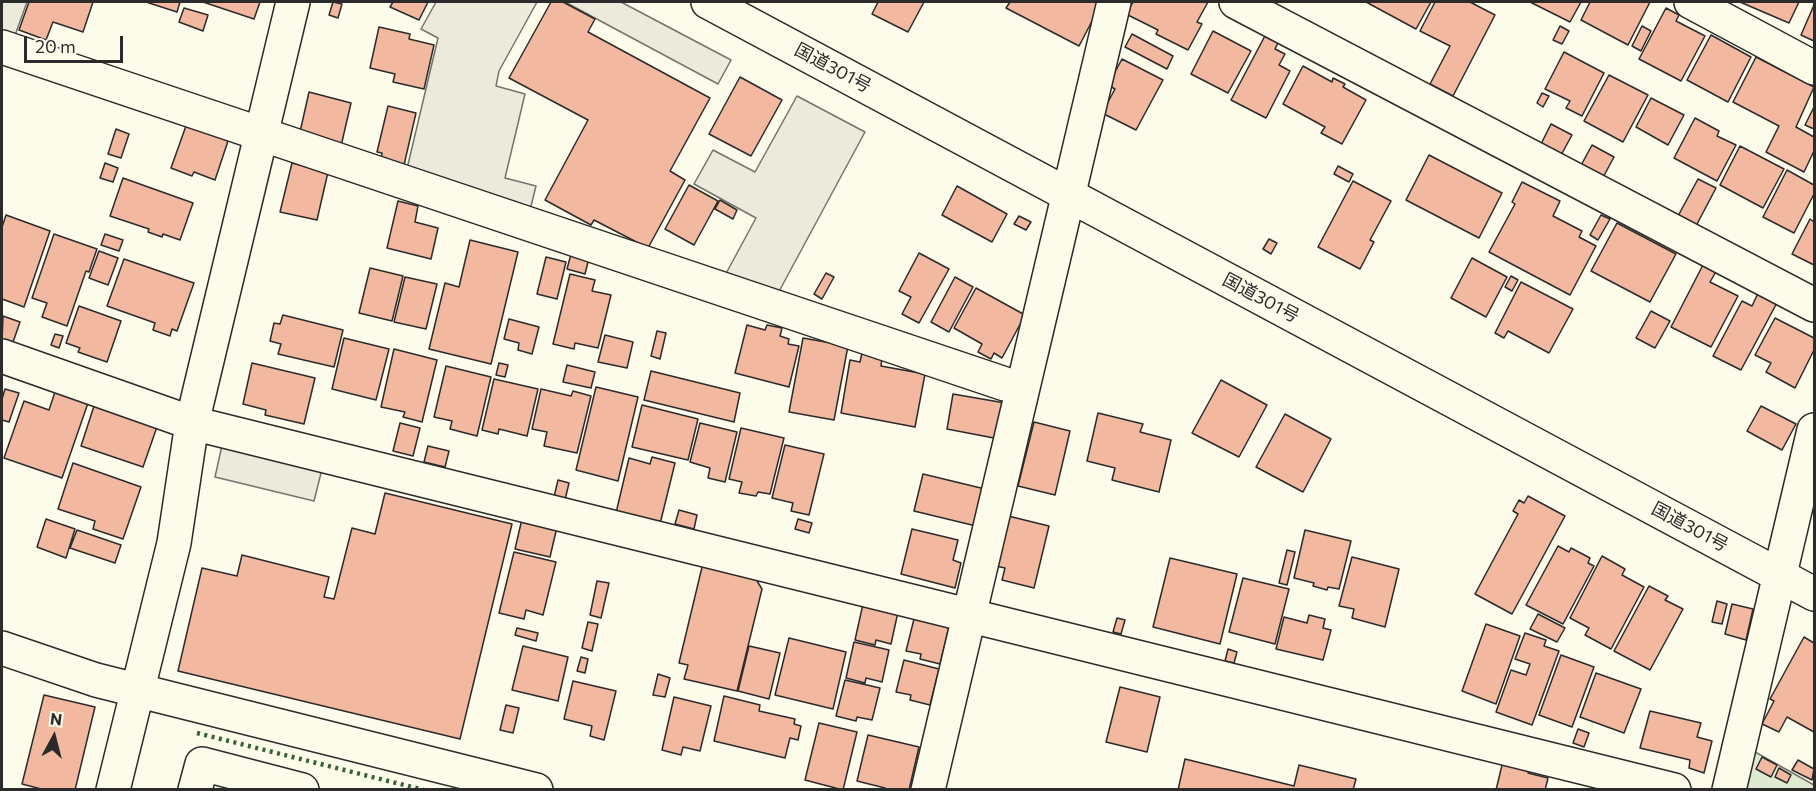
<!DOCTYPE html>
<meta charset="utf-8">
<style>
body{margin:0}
#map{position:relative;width:1816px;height:791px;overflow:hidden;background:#fdfbea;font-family:Commissioner,sans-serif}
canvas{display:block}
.frame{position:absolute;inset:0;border:3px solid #2b2b2b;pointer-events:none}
.north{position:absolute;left:24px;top:707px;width:60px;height:60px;-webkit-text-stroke:4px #fdfbea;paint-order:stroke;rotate:7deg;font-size:16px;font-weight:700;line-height:24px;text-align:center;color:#2b2b2b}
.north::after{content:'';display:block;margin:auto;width:21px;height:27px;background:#2b2b2b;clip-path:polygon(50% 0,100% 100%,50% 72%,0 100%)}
.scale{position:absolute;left:24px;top:36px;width:99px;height:27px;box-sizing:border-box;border:3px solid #2b2b2b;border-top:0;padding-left:8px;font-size:18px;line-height:21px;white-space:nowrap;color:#2b2b2b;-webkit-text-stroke:4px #fdfbea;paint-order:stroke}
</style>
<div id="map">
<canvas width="1816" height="791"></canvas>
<div class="frame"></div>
<div class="north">N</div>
<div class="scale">20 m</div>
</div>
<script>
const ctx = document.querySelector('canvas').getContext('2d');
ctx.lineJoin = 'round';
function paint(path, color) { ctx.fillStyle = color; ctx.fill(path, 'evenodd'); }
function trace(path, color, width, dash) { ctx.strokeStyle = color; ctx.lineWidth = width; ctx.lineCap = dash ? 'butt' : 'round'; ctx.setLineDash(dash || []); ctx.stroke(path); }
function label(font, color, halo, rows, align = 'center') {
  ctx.font = font + ' Commissioner,"Noto Sans JP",sans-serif'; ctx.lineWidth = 4.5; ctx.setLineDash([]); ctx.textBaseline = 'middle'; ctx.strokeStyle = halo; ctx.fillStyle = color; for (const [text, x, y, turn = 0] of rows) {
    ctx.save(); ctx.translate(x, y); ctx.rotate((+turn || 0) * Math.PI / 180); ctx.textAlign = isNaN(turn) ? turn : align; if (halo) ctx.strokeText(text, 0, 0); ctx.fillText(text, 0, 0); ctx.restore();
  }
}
const green = new Path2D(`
 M1755,752l59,33v4l-68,1z`);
const parking = new Path2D(`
 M2,2h25l-14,39 -11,-4z
 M436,2h101l-38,69 -3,15 29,8 -20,84 31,8 -7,28 -123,-41 32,-135 -17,-9z
 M565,2h56l110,58 -13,24z
 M797,96l68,36 -89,165 -53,-18 33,-61 -62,-34 19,-34 42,22z
 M223,441l100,24 -9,36 -99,-24z`);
const building = new Path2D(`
 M29,2h64l-10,30 -30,-10 -7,18 -27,-10z
 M146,2h34l-3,10z
 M203,2h57l-6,17z
 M333,2l9,2 -4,14 -9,-3z
 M393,2h35l-9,18 -29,-13z
 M551,2h12l32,17 -7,13 122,66 -40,73 15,9 -37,68 -54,-28 -3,5 -46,-25 43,-80 -79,-42z
 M878,2h46l-16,30 -36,-18z
 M1010,2h92l-23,44 -73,-38z
 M1133,2h75l-11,20 5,2 -14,26 -32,-16 2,-4 -32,-16z
 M1366,2h65l-15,27z
 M1435,2h35l25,13 -42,81 -23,-12 20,-38 -30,-15z
 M1530,2h51l-11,20z
 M1590,2h60l-22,43 -47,-25z
 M1740,2h59l-10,21z
 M1814,5v36l-13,-6z
 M184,8l24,7 -5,16 -24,-9z
 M1666,8l13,7 -3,6 29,15 -24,45 -42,-22z
 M1560,26l9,5 -7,13 -9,-4z
 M1642,26l9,5 -10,20 -9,-5z
 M379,27l31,7 -1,5 25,6 -10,44 -31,-7 2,-8 -25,-6z
 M1213,31l38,20 -23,42 -37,-19z
 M1267,32l13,7 -5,10 10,5 -6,11 11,6 -24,47 -35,-18z
 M1132,34l41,22 -6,13 -42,-22z
 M1711,35l40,22 -23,45 -41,-22z
 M1564,52l40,21 -22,43 -16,-8 4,-7 -25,-12z
 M1756,57l58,30 -18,40 18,10v14l-10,21 -38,-20 13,-26 -46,-24z
 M1122,59l41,21 -27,50 -34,-17 13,-24 -7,-4z
 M1303,66l29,16 1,-4 12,6 -2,3 23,13 -24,44 -21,-11 4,-6 -42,-23z
 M1609,75l39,20 -25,47 -39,-21z
 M740,77l42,23 -31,56 -42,-22z
 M309,92l42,11 -10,43 -41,-14z
 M1542,93l7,3 -6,11 -6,-4z
 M1651,98l33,17 -16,30 -32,-18z
 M388,106l28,7 -12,52 -23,-5 1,-7 -5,-1z
 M1814,107v22l-9,-4z
 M1695,118l24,13 -2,5 19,9 -19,36 -43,-23z
 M187,123l41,18 -13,39 -21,-8 -2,4 -21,-8z
 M1551,124l21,11 -12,22 -20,-11z
 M116,129l13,5 -8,24 -13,-4z
 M1592,145l22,12 -14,26 -22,-12z
 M1740,146l44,23 -21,39 -43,-23z
 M1429,155l73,38 -23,45 -73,-38z
 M105,163l13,5 -5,14 -13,-4z
 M292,163l36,9 -11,48 -37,-8z
 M1338,166l15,8 -4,8 -15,-8z
 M1787,170l27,15v9l-20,39 -31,-16z
 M123,178l70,25 -13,37 -17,-6 -1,3 -14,-5 1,-3 -39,-13z
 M1698,179l18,9 -20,38 -18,-10z
 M1353,181l38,20 -21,39 4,2 -14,27 -42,-22z
 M1522,182l38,19 -7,15 29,15 -3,6 17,9 -26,49 -81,-43 26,-48 -3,-2z
 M689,185l29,16 -24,44 -29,-16z
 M957,186l50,28 -15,28 -50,-27z
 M720,200l17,10 -4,9 -18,-10z
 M398,201l20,5 -3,16 23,6 -7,31 -44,-11z
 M6,215l44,16 -26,76 -22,-8v-72z
 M1601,215l9,4 -12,21 -8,-5z
 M1019,216l12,6 -5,8 -12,-6z
 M1810,219l4,3v43l-22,-11z
 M1617,223l59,31 -26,48 -59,-31z
 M54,234l43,15 -8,23 -3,-1 -19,55 -25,-9 5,-14 -15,-5z
 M105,234l18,6 -4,11 -18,-6z
 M1269,239l8,4 -6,11 -8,-5z
 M470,240l48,12 -27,112 -62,-15 16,-66 14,4z
 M99,251l19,7 -10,27 -19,-7z
 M919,253l30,16 -30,54 -17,-9 9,-17 -12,-6z
 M571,254l18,4 -4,16 -18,-5z
 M546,257l20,5 -9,37 -20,-5z
 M1472,258l35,19 -21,40 -35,-19z
 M124,259l70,24 -17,48 -5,-2 -2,7 -17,-6 2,-7 -48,-17z
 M1705,261l13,7 -8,14 28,14 -27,51 -40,-20z
 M370,268l33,8 -11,45 -33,-8z
 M826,273l8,4 -12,22 -8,-5z
 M570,274l25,6 -3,11 19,4 -13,53 -23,-5 -1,6 -21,-5z
 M1511,276l7,4 -6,11 -7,-4z
 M405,277l32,7 -11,45 -32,-7z
 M955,277l18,10 -24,45 -18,-10z
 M1521,282l52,27 -24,44 -41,-22 -4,7 -9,-5z
 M976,288l49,27 -23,43 -8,-5 -3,6 -13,-7 4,-8 -28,-16z
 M1760,289l19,10 -38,71 -28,-14 29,-55 10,5z
 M79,306l42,15 -14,41 -29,-10 2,-4 -14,-5z
 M1651,311l19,10 -15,27 -19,-10z
 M283,315l60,15 -9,37 -56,-13 3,-10 -11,-3 4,-18 6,1z
 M3,316l17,6 -8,23 -10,-3z
 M1775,318l39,20v12l-19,38 -29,-16 5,-9 -16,-8z
 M509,319l30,8 -7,27 -14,-4 1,-7 -15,-4z
 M747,325l18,5 2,-5 15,3 -2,8 9,3 -1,5 11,2 -10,41 -54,-14z
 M657,331l9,2 -6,26 -9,-3z
 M55,334l8,2 -4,12 -8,-3z
 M605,335l28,7 -6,26 -29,-6z
 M344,338l45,11 -13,51 -44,-11z
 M803,338l45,8 -14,74 -45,-8z
 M394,349l43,11 -15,62 -19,-5 2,-5 -24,-5z
 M862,353l20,4 -1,9 44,8 -10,53 -74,-14 9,-53 10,2z
 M252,363l63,15 -11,46 -39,-9 1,-5 -23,-6z
 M499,363l9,2 -3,12 -9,-2z
 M567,365l28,7 -4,16 -28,-6z
 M446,366l45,11 -14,59 -27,-7 2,-8 -18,-4z
 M651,371l89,22 -6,29 -90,-22z
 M494,379l44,10 -11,47 -28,-7 -1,5 -16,-4z
 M1221,380l46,25 -28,52 -47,-24z
 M596,387l42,10 -20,84 -42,-11z
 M5,389l14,4 -10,29 -7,-2v-21z
 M541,389l30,7 2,-5 18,5 -14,57 -33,-7 3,-14 -15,-3z
 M55,392l33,11 -26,75 -58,-20 20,-57 25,9z
 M953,394l52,9 -6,36 -52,-10z
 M95,403l63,21 -15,43 -62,-21z
 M642,405l56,14 -10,41 -56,-13z
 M1761,406l35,18 -14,26 -35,-19z
 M1098,413l45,11 -3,8 31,8 -12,52 -47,-12 3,-12 -28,-7z
 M1285,414l46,25 -28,53 -47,-25z
 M1034,422l36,9 -15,64 -37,-9z
 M400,423l20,5 -7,28 -20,-5z
 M700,423l37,9 -12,50 -17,-4 2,-10 -20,-6z
 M741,428l43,10 -14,56 -12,-2 -2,4 -17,-3 3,-11 -13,-3z
 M785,445l39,9 -15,61 -18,-4 2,-8 -21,-5z
 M428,446l21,5 -4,16 -21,-5z
 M652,457l23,6 -15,61 -44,-11 13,-55 21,6z
 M73,463l68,24 -18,52 -30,-10 2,-8 -37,-12z
 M923,474l62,15 -9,37 -62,-15z
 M558,480l11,3 -4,17 -11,-3z
 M385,493l127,31 -52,215 -282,-68 24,-103 35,8 5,-21 87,22 -5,20 10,2 18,-71 23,6z
 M1528,496l37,20 -53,98 -37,-20 43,-80 -5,-3 6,-11 5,3z
 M679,510l18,5 -3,14 -19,-5z
 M1004,515l45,11 -15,62 -32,-8 3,-12 -14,-3z
 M46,519l29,10 -9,29 -29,-11z
 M522,519l35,8 -7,30 -35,-8z
 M798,519l14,4 -3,10 -14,-4z
 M912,529l46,11 -5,20 8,3 -6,25 -54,-14z
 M77,530l44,15 -6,18 -45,-15z
 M1305,530l46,11 -12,48 -11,-2 -1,3 -14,-4 1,-3 -20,-5z
 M1558,546l11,6 2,-4 19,10 -2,5 6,3 -31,58 -37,-19z
 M1287,550l8,2 -8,33 -8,-2z
 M514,552l42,10 -13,53 -17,-5 -2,9 -25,-6z
 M1602,556l23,13 -3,6 22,12 -33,62 -26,-14 4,-7 -19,-10z
 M1352,557l47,12 -14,58 -33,-9 2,-9 -15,-3z
 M1170,558l67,16 -17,70 -67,-17z
 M703,563l51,13 8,13 -25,102 -53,-12 4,-14 -9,-2z
 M1243,578l46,11 -14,55 -46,-12z
 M597,581l12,2 -8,35 -11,-3z
 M1649,586l19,10 -3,4 18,9 -33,61 -36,-19z
 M1717,601l10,3 -5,20 -10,-2z
 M863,604l35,8 -7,32 -15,-4 -1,5 -20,-5z
 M1732,604l21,5 -7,31 -21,-6z
 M1538,614l27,14 -8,14 -27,-13z
 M1309,615l16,4 -2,9 8,2 -8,30 -47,-11 8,-32 23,6z
 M1117,618l8,2 -4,14 -8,-2z
 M914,619l35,8 -9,37 -20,-5 1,-5 -15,-3z
 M588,622l10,2 -6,27 -10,-3z
 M1486,624l34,12 -24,68 -34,-13z
 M517,628l21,5 -2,8 -21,-6z
 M1525,633l21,7 -2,6 15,5 -27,74 -36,-13 15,-42 15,5 4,-11 -15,-5z
 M1804,637l10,6v89l-27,-15 -8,15 -17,-8 12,-23 -4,-2z
 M789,638l57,14 -13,57 -58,-14z
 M854,642l35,8 -7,32 -16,-4 -1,5 -19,-5z
 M523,646l45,11 -10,44 -46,-11z
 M749,646l31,7 -11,46 -31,-8z
 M1228,649l9,3 -3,11 -9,-2z
 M1561,655l33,12 -22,60 -33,-12z
 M581,657l7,2 -3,14 -8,-2z
 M904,660l35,9 -9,36 -20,-5 1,-5 -15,-3z
 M1596,673l45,16 -17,44 -44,-16z
 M658,674l12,4 -5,19 -12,-2z
 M845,680l35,8 -8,32 -15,-3 -1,4 -20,-5z
 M573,681l43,10 -12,49 -14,-4 2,-10 -28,-7z
 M1120,687l40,10 -13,55 -41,-10z
 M44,695l51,12 -20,83h-30l-23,-6z
 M724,696l36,9 -1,6 36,8 -1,5 7,2 -3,14 -8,-2 -5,20 -71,-17z
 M674,697l37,9 -11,45 -17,-4 -2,8 -19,-5z
 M506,705l13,3 -6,25 -13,-3z
 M1650,711l51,12 -4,14 15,4 -8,32 -15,-5 1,-8 -50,-12z
 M819,723l38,9 -14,58 -38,-10z
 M1578,729l11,4 -5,14 -11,-4z
 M868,735l51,12 -10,43h-24v-2l-28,-7z
 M1762,757l15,8 -6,12 -15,-8z
 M1185,759l109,27 5,-21 57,14 -3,11h-175z
 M1798,760l16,9 -2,11 -20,-10z
 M1503,761l27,6 -2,6 20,5 -3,12h-49z
 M1779,768l12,7 -4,8 -12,-6z`);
const minor = new Path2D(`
 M1236,2l578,303
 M1691,2l123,66
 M2,47l1003,337 17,4
 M2,356l190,67 1482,367
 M2,648l94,32 440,110
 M113,790l61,-247 18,-120 101,-421
 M195,790l7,-26 100,26
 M928,790l186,-788
 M1729,790l85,-360`);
const highway = new Path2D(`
 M708,2l1106,592`);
const hedge = new Path2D(`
 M197,733l227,57`);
const streetNames = [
 ["国道301号",833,68,28],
 ["国道301号",1261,298,28],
 ["国道301号",1690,527,28]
];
paint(green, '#deebd1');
trace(green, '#74746e', 1.5);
paint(parking, '#eceadb');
trace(parking, '#74746e', 1.5);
paint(building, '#f2b8a0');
trace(building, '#2b2b2b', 1.5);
trace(minor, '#2b2b2b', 36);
trace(highway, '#2b2b2b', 36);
trace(minor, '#fdfbea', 33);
trace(highway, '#fdfbea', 33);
trace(hedge, '#34623c', 4.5, [3, 4.5]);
label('18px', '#2b2b2b', '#fdfbea', streetNames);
</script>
